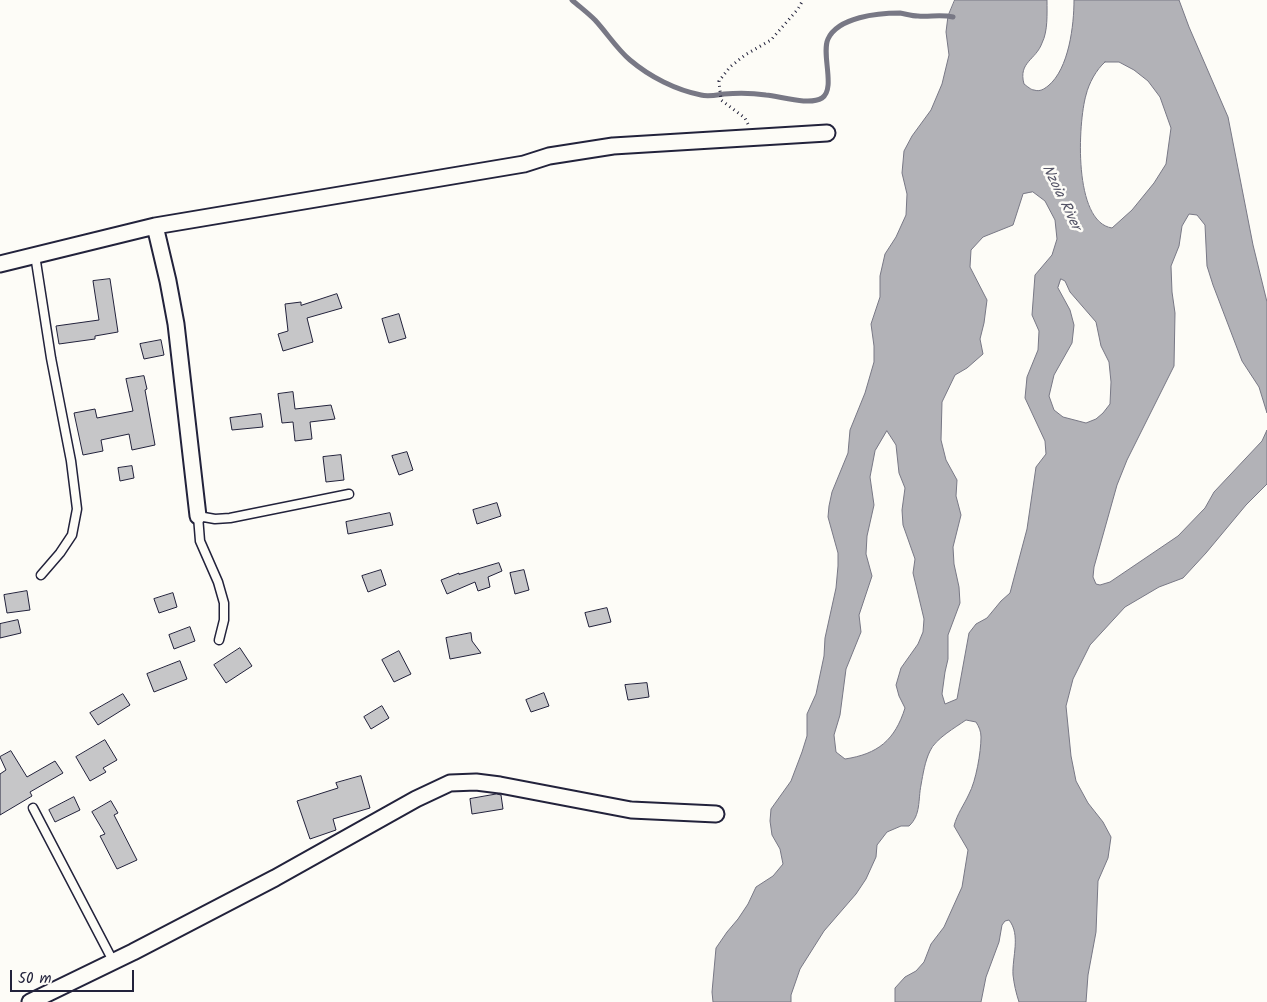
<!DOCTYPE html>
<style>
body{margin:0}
#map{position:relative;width:1267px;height:1002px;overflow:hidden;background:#fdfcf7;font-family:Kalam,sans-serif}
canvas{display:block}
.scale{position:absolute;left:10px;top:970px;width:124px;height:22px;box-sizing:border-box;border:2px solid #22223b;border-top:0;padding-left:6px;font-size:15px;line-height:18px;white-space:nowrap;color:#22223b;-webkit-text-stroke:4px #fdfcf7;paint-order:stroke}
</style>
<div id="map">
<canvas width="1267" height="1002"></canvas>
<div class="scale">50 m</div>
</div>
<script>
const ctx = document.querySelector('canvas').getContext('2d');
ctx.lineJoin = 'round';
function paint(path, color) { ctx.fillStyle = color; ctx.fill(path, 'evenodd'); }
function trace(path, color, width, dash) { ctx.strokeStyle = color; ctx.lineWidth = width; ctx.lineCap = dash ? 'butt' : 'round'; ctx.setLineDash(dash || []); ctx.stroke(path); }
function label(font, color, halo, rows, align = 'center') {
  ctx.font = font + ' Kalam,sans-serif'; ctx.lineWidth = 5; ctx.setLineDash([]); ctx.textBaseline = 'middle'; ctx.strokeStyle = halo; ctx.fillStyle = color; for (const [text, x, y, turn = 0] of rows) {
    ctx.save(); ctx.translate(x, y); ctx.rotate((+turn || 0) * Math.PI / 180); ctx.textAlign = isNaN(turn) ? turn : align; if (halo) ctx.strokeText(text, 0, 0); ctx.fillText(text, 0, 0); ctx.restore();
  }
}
const water = new Path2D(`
 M955,0h92c0,14 1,31 -5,43 -6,17 -24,19 -18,41 3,2 7,6 10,6 6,2 10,-1 14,-4 21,-17 26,-61 26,-86h105l10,27 39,90 25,128 14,57v111l-8,-26 -17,-26 -29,-76 -6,-19 -2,-41 -8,-10 -8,-1 -7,12 -3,20 -8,20 1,26 3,21 -1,53 -47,94 -10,25 -23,82 -1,10 3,7 4,1 10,-3 68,-46 27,-28 9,-16 48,-51 5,-11v54l-21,21 -40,48 -23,25 -24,9 -34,20 -35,38 -17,34 -7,27 5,50 5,25 12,22 15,19 8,15 -3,21 -10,23 -2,51 -8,43 -2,27h-67c-3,-9 -5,-18 -6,-27 -1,-18 8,-40 -4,-55l-4,1 -3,4 -3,17 -13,35 -5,25h-86v-14l10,-11 11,-6 8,-9 7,-18 13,-17 18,-40 6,-37 -14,-24c3,-12 10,-21 15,-32 7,-13 12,-42 12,-57 0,-6 -2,-10 -5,-15l-10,-2c-10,7 -31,19 -36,31 -5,10 -7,23 -9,34 -3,15 0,30 -12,41h-8l-14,6 -10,13 -1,12 -10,22 -10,15 -32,37 -24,38 -9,26v7h-78l-1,-10 4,-44 11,-16 11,-13 10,-15 8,-17 17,-11 10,-12 -3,-15 -8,-14 -2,-14 1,-12 20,-28 11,-29 5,-16v-22l9,-20 8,-38 1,-18 11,-50 2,-22v-13l-10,-36 1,-11 3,-14 16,-39 2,-23 15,-37 9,-31v-16l-3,-22 9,-27v-21l5,-22 11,-17 10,-22 1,-21 -5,-21 2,-22 8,-15 19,-26 11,-26 7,-29 -3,-23 2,-16zM1105,62h14l15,8 14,11 12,16 11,31 -5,36 -12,19 -22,27 -20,18c-39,-6 -34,-105 -26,-133 3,-12 10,-25 19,-33zM1033,192l12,9 10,19 2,19 -5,16 -17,20 -3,40 7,16 -1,19 -11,27 -2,21 20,43 1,13 -10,13 -9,62 -17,64 -9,8 -14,17 -11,6 -7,9 -12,66 -12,5 -3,-10 3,-22 3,-13v-24l12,-32 -1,-16 -5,-23 -1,-17 8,-32 -5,-19 1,-16 -11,-20 -5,-20 1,-38 13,-27 12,-7 16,-14 -3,-15 4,-16 3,-23 -17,-33 1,-17 12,-13 30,-12 10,-31zM1061,279l4,2 5,11 26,30 5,24 8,16 2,20 -1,22 -7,9 -7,6 -10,4 -23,-6 -9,-7 -5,-14 5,-21 18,-32 2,-18 -4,-15 -12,-22zM887,431l9,14 3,28 6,15 -3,22 1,15 12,34 -2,14 11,46 -1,13 -5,12 -17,24 -5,17 3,11 6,12c-10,32 -27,46 -60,51l-9,-7 -2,-17 6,-20 6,-46 15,-37 -2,-17 13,-39 -6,-22 1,-18 7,-31 -4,-28 5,-26z`);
const stream = new Path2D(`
 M572,0c8,7 16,13 23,20 12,13 22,29 35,40 20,17 46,30 71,35 7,2 16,0 23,-1 14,-1 28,-1 42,1 14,1 43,11 56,3 14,-9 -1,-44 6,-59 10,-22 50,-26 72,-26 6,1 12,3 18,3 12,1 23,-2 35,1`);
const building = new Path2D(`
 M110,279l8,53 -23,4v3l-36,5 -3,-18 43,-6 -6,-39z
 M337,294l5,14 -35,10 6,24 -30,9 -5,-17 10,-3 -3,-27 16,-2v3z
 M399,314l7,24 -17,5 -7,-24z
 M161,340l3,15 -20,4 -4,-15z
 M144,376l3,13 -2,1 10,55 -23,5 -3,-16 -28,6 2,11 -20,4 -9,-42 21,-4 2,9 36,-7 -7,-32z
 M293,392l2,17 36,-4 4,14 -25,3 2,17 -17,2 -2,-19 -11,1 -4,-29z
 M261,414l2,13 -31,3 -2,-12z
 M407,452l6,18 -14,5 -7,-19z
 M341,455l3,25 -18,2 -3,-25z
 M132,466l2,12 -14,3 -2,-13z
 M497,503l4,13 -24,8 -4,-14z
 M390,513l3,12 -45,9 -2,-12z
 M499,563l3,8 -14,6 2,10 -12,4 -3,-9 -28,12 -6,-14 18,-7v1z
 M381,570l5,15 -18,7 -6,-16z
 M524,570l5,20 -14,4 -5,-21z
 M27,591l3,19 -23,3 -3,-18z
 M173,593l4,14 -18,6 -5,-14z
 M607,608l4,14 -22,5 -4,-14z
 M18,620l3,13 -21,5v-14z
 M190,627l5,14 -21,8 -5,-14z
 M471,633l1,8 9,12 -31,6 -4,-21z
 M240,648l12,18 -26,17 -12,-18z
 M399,651l12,23 -17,8 -12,-22z
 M180,661l7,18 -33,13 -7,-18z
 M647,683l2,14 -21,3 -3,-15z
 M544,693l5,13 -18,6 -5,-12z
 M123,694l7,11 -32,20 -8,-12z
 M382,706l7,12 -18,11 -7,-12z
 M105,740l12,20 -14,8 3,4 -16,9 -14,-24z
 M11,751l16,26 28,-16 8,12 -33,19 2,4 -32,19v-41l6,-4 -6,-13z
 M361,776l9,32 -37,11 3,11 -26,9 -13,-38 41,-13 -2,-5z
 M497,794l4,1 2,14 -31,5 -2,-15z
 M74,797l6,13 -25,12 -6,-12z
 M111,801l7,12 -4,2 23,45 -20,9 -17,-33 5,-2 -13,-22z`);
const path = new Path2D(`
 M748,124l-3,-6 -24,-18 -2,-19 11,-14 15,-12 26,-15 27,-31 5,-9`);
const lane = new Path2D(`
 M35,255l16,103 20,103 6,48 -5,26 -12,18 -19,22
 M219,640l5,-20v-17l-6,-21 -18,-41 -2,-25 17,3 15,-1 119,-24
 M33,808l80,153`);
const street = new Path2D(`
 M155,226l13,55 8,43 22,192
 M0,264l155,-38 369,-62 25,-8 64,-10 214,-13
 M30,1002l103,-50 142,-74 141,-79 34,-16 26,-1 24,3 131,25 85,4`);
const waterNames = [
 ["Nzoia River",1060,198,64]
];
paint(water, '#b2b2b7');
trace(water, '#787885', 1);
trace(stream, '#787885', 5);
paint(building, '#c6c6c8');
trace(building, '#22223b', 1);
trace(lane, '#22223b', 11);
trace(street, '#22223b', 19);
trace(path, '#22223b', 3, [1, 4]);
trace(lane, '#fdfcf7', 8);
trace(street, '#fdfcf7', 15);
label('italic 15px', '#545466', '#fdfcf7', waterNames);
</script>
